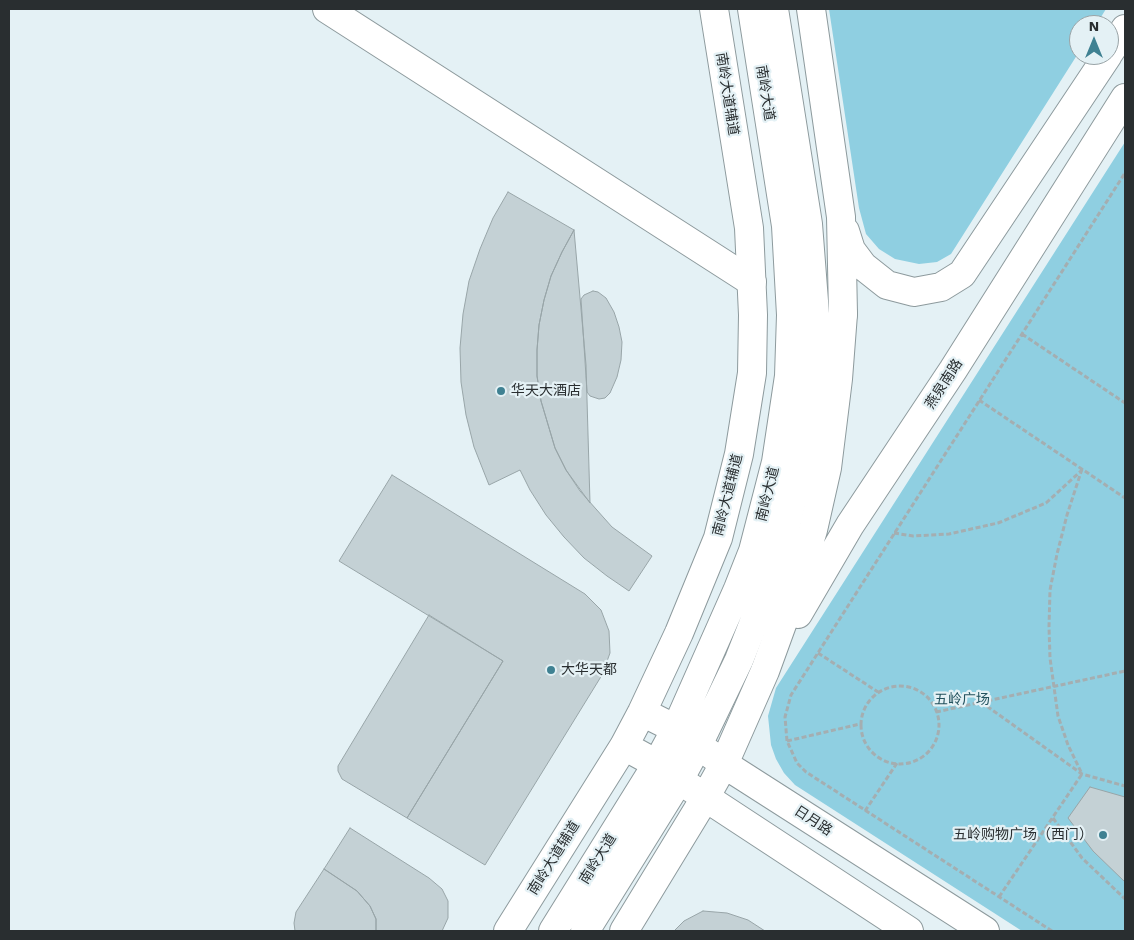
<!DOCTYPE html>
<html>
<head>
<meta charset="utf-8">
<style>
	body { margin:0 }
	#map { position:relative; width:1134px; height:940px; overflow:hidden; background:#e4f1f5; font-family:"Work Sans",sans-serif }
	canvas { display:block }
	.frame { position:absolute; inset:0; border:10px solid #292e30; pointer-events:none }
	.north { position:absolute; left:1069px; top:15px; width:50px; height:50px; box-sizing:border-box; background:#e4f1f5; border:1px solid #99a3a6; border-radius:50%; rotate:0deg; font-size:14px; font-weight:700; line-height:20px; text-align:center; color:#292e30 }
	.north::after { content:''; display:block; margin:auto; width:18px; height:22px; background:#3f8192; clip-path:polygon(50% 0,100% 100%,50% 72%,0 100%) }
</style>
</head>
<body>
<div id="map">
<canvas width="1134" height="940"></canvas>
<div class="frame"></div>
<div class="north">N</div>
</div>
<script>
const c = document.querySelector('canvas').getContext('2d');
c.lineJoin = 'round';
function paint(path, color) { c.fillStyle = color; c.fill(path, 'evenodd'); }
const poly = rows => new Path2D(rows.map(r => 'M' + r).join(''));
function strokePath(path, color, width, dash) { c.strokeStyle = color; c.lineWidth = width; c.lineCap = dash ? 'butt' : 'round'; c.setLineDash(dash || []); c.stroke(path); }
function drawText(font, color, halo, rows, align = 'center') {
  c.font = font + ' "Work Sans","Noto Sans SC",sans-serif'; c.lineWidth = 4.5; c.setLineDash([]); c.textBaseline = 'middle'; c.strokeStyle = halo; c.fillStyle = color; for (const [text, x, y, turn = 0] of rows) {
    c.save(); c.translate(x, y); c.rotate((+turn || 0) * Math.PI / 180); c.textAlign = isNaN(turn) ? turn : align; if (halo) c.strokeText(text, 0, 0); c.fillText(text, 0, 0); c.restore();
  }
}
paint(poly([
	[829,9,1106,9,1096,25,1079,25,1079,52,951,254,937,262,919,264,895,259,879,249,866,234,859,208],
	[1125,142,1125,931,1022,931,795,785,784,773,776,759,771,745,768,716,776,688]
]), '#8fcfe1');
const building = poly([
	[508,192,574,230,562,252,551,276,544,300,539,325,537,350,537,376,541,401,555,448,566,470,580,491,612,527,652,556,629,591,607,576,584,558,564,537,546,515,530,490,520,470,489,485,474,447,466,415,461,382,460,348,463,314,469,281,480,249,493,218,508,192],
	[574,230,586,365,590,503,566,470,555,448,541,401,537,376,537,350,539,325,544,300,551,276,562,252,574,230],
	[593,291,598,292,606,298,614,312,619,327,622,342,621,360,617,377,610,393,605,398,599,399,590,396,587,392,581,299,584,295,593,291],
	[392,475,585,594,601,610,609,631,610,653,602,675,485,865,407,818,503,661,339,561,392,475],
	[429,615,503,661,407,818,342,779,338,771,338,766,429,615],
	[1090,787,1125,797,1125,882,1093,851,1068,818,1090,787],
	[350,828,429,878,442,889,448,901,448,918,442,931,376,931,376,919,370,906,357,891,324,869,350,828],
	[324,869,357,891,370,906,376,919,376,931,295,931,294,923,296,912,324,869],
	[703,911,727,913,748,920,765,931,674,931,684,921,703,911]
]);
paint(building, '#c4d1d5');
strokePath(building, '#98a5a8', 1);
const minor = poly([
	[327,9,752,282]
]);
const major = poly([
	[1109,53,1125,29],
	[845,231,851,250,863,266,887,285,914,292,941,287,962,274,1108,55],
	[798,614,850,525,953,370,1125,98],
	[642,712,676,729,724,764,985,931],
	[624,746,657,764,679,780,909,931],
	[508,931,624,746,642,712,679,633,718,538,739,454,752,373,753,315,749,228,714,9],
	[624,931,705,798,724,764,765,671,789,605,803,562,813,530,827,468,838,379,843,314,841,217,811,9]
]);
const highway = poly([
	[823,396,843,314],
	[553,931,657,764,676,729,738,589,753,551,776,462,789,376,791,315,786,226,752,9],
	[585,931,679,780,698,745,739,660,764,597,779,554,801,464,809,415,815,314,808,224,774,9]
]);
strokePath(minor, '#8d9a9d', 30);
strokePath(major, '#8d9a9d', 30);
strokePath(highway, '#8d9a9d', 30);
strokePath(poly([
	[1022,334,1125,403],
	[979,400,1125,498],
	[1082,469,1067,515,1057,554,1050,590,1049,627,1050,658,1058,716,1068,745,1082,774],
	[894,533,913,536,949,534,998,523,1046,503,1082,470],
	[818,653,878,692],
	'861 725a39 39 0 1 1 78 0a39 39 0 1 1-78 0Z',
	[981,702,1082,774,1125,786],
	[936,712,1125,671],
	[787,741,860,724],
	[865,811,897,763],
	[1053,818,1082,858,1125,899],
	[999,897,1082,774],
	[1052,931,806,772,797,763,787,741,785,717,791,695,1125,173]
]), '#a4aeb1', 3, [5, 2.5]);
strokePath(minor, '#fff', 28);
strokePath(major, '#fff', 28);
strokePath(highway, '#fff', 28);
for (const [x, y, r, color] of [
	[501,391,5,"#3f8192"],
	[551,670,5,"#3f8192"],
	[1103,835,5,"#3f8192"]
]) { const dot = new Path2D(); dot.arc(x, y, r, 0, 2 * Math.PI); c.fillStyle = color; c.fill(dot); strokePath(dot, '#e4f1f5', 2); }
drawText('14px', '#292e30', '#e4f1f5', [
	["南岭大道",765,93,81],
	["南岭大道辅道",727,94,81],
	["燕泉南路",944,384,-57],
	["南岭大道",768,494,-76],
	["南岭大道辅道",728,495,-76],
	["日月路",813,821,33],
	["南岭大道辅道",554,858,-58],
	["南岭大道",598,859,-58]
]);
drawText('14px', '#292e30', '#e4f1f5', [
	["华天大酒店",511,391],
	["大华天都",561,670],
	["五岭购物广场（西门）",1093,835,"right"]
], 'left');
drawText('14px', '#23525e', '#e4f1f5', [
	["五岭广场",962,700]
]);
</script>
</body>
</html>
